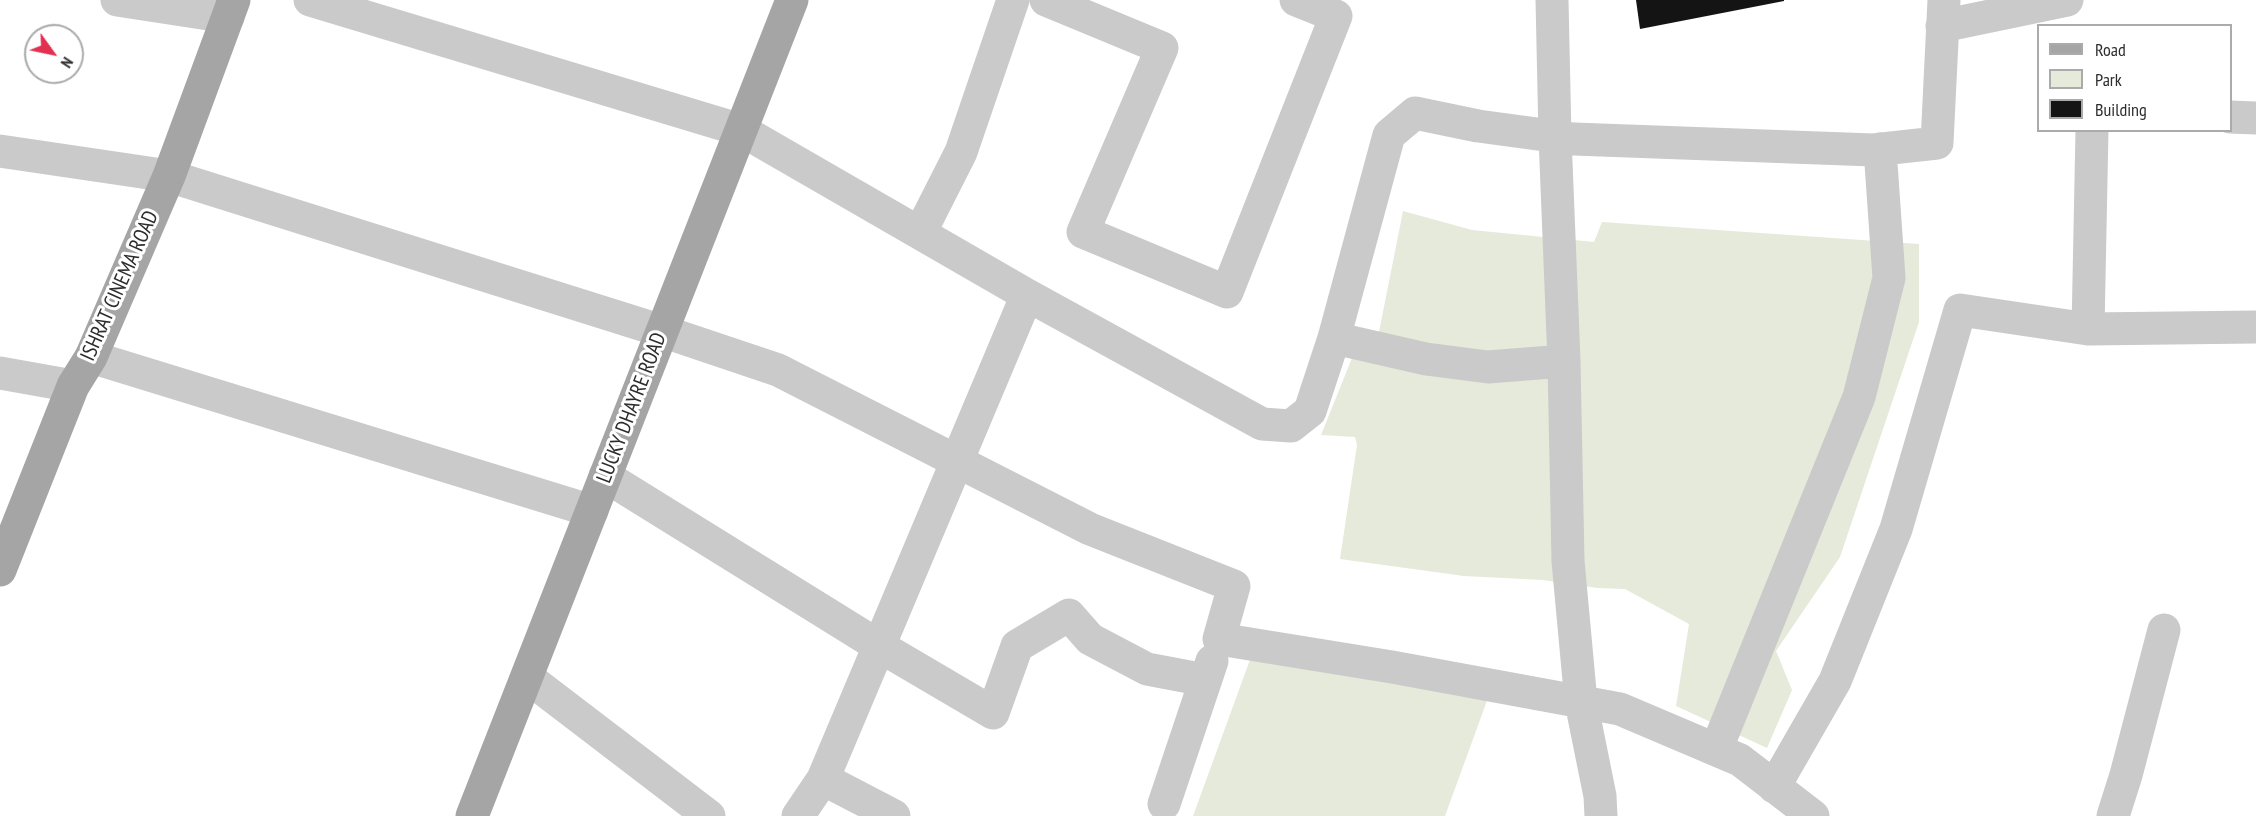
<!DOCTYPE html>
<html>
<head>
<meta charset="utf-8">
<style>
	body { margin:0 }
	#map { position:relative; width:2256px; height:816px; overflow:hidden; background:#fff; font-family:"PT Sans Narrow",sans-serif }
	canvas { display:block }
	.legend { position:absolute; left:2037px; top:24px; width:195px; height:108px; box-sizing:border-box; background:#fff; border:2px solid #ababab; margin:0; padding:8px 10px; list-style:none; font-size:18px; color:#2d2d2d }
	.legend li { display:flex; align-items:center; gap:12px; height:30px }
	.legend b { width:30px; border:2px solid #ababab }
	.north { position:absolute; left:24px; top:24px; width:60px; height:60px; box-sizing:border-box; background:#fff; border:2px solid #ababab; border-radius:50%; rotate:123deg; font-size:16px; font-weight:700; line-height:24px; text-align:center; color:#2d2d2d }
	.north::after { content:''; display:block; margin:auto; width:21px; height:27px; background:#e33051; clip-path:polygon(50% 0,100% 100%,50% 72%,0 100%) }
</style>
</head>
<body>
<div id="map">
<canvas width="2256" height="816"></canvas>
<ul class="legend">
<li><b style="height:8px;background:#a5a5a5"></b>Road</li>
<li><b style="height:16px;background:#e5eada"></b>Park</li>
<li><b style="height:16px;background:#141414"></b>Building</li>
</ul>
<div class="north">N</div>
</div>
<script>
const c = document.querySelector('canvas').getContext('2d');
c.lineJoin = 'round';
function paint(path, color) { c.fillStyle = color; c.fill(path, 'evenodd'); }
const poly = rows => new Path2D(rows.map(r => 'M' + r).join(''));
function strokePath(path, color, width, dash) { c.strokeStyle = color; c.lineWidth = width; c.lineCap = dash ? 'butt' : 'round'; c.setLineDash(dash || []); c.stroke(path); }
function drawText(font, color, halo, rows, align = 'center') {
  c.font = font + ' "PT Sans Narrow",sans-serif'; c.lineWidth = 6; c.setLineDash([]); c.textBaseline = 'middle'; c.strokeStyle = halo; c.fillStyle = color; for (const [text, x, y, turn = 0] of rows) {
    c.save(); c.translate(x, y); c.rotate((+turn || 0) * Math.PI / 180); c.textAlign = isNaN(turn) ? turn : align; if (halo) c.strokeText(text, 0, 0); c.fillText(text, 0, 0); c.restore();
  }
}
paint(poly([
	[1403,211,1472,230,1594,242,1602,222,1919,244,1919,322,1840,557,1776,651,1792,690,1767,748,1676,706,1689,624,1625,589,1597,588,1543,580,1464,576,1340,559,1357,445,1355,437,1321,435,1354,353,1379,332],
	[1251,657,1488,698,1445,816,1193,816]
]), '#e5eada');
paint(poly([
	[1636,0,1784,0,1784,1,1640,29]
]), '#141414');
strokePath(poly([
	[117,0,228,17],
	[310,0,741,130,1027,295,1262,424,1291,426,1310,411,1334,338,1389,135,1415,113,1478,126,1574,139,1873,150,1937,143,1944,0],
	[1046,0,1162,48,1083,232,1227,292,1336,16,1296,0],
	[1552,0,1555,137,1564,361],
	[1942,26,2067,0],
	[2230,117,2256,118],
	[0,151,169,176,662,331,778,370,1090,529,1234,586,1219,639,1392,667,1620,709,1740,760,1813,816],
	[920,233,961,152,1013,0],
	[2088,329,2092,130],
	[1334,338,1426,359,1488,367,1564,361,1568,561,1581,702,1600,796,1601,816],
	[91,357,592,511],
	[0,373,73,386],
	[605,476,879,646,993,713,1017,646,1069,615,1090,639,1147,669,1205,680],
	[527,677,709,816],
	[1716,750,1859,397,1889,278,1880,149],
	[823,779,894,816],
	[1774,787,1835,681,1896,529,1960,310,2088,329,2256,327],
	[1164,804,1212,661],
	[798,816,823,779,1027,295],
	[2113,816,2126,775,2164,630]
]), '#cacaca', 33);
strokePath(poly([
	[0,570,73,386,91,357,169,176,234,0],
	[472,816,792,0]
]), '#a5a5a5', 33);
drawText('21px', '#2d2d2d', '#fff', [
	["ISHRAT CINEMA ROAD",120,286,-66],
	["LUCKY DHAYRE ROAD",632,408,-69]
]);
</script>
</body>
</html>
